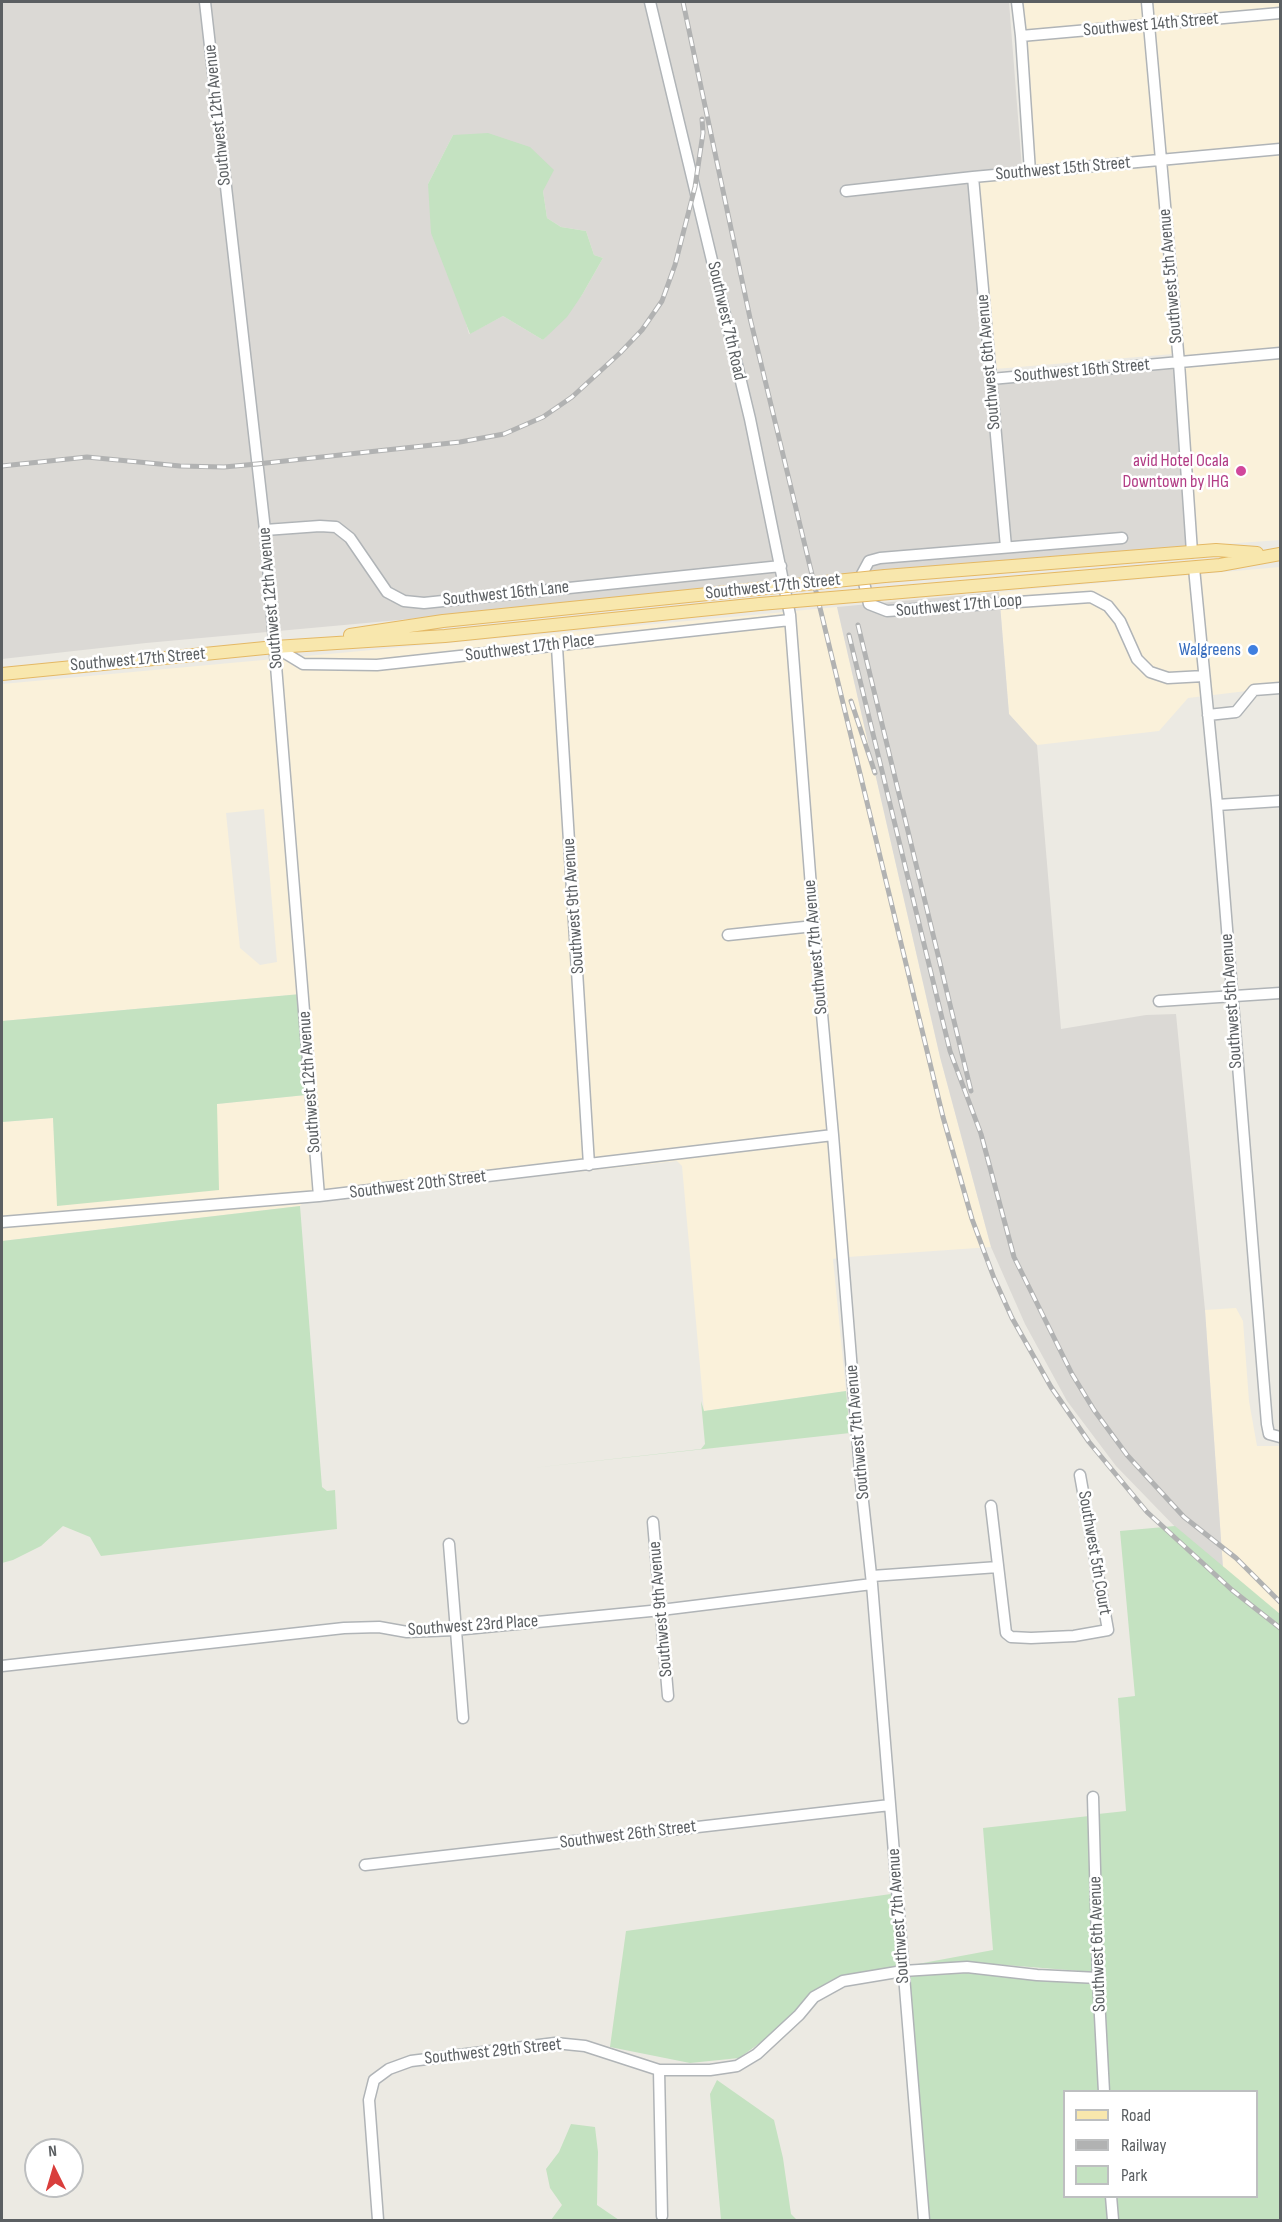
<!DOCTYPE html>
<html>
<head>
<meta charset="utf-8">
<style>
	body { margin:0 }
	#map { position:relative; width:1282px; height:2222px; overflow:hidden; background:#eceae3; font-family:"Sofia Sans Condensed",sans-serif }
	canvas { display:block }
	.frame { position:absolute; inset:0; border:3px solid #5b5f62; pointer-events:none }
	.legend { position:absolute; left:1063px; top:2090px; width:195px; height:108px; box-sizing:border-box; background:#fff; border:2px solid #bdbfc0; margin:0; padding:8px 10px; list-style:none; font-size:18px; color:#5b5f62 }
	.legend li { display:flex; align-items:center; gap:12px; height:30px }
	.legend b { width:30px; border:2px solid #bdbfc0 }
	.north { position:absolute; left:24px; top:2138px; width:60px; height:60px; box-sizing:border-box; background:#fff; border:2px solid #bdbfc0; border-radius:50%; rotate:355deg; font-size:16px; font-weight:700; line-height:24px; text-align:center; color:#5b5f62 }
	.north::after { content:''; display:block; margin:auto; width:21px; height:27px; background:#d93e3c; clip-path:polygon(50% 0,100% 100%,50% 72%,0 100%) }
</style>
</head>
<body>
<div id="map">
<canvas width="1282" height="2222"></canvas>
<div class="frame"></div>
<ul class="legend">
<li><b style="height:8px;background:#f8e7ad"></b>Road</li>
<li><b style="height:8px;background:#b1b2b2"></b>Railway</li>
<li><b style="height:16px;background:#c4e2c1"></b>Park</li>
</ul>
<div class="north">N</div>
</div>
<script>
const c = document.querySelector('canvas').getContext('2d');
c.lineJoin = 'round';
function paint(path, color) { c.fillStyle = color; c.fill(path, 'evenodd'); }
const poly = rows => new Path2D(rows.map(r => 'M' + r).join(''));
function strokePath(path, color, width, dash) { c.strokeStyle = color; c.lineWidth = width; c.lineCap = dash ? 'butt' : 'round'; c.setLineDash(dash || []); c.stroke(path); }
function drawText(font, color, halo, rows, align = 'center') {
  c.font = font + ' "Sofia Sans Condensed",sans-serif'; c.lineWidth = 5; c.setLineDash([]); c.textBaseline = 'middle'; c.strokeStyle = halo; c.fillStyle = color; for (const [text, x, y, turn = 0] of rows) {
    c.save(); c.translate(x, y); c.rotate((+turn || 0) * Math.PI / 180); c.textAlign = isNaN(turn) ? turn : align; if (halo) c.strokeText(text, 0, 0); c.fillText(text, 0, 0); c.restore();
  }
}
paint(poly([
	[1022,2,1142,2,1144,21,1025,31],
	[1152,2,1280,2,1280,8,1154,20],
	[1280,19,1280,144,1166,155,1155,31],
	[1145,31,1156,156,1034,167,1026,41],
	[1280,155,1280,348,1183,357,1166,166],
	[1157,167,1173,354,995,369,978,182],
	[1280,359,1280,540,1196,546,1184,368],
	[1280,567,1280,687,1188,698,1159,731,1037,745,1009,714,999,592],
	[837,607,940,1057,991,1247,848,1257,818,925,794,611],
	[785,612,838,1258,833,1259,846,1391,704,1411,682,1166,677,1161,303,1202,300,1206,2,1241,2,1122,53,1118,58,1206,217,1104,306,1095,301,994,2,1021,2,684],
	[264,809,277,962,260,965,240,948,226,813],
	[1236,1308,1243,1321,1249,1401,1257,1446,1280,1446,1280,1614,1223,1568,1205,1310]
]), '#faf1da');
paint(poly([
	[2,2,645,2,745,420,775,561,424,598,406,596,390,587,354,534,336,522,319,520,260,524,261,535,320,531,335,533,347,542,385,596,404,606,424,608,777,572,779,581,432,617,146,643,2,659],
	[453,135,543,191,547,218,561,227,586,231,594,255,603,258,582,295,543,340,503,316,469,334,428,184],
	[655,2,1009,2,1022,168,841,186,842,197,969,183,983,370,996,384,1175,368,1187,547,788,580,754,417],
	[999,592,1009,714,1037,745,1061,1029,1146,1015,1176,1014,1205,1310,1223,1568,1181,1533,1116,1466,1067,1401,1025,1324,991,1247,940,1057,837,607]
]), '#dbd9d5');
paint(poly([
	[488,133,530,147,554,170,543,191,547,218,561,227,586,231,594,255,603,258,582,295,567,317,543,340,503,316,470,334,431,233,428,184,453,135],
	[301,994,306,1095,217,1104,219,1190,57,1206,53,1118,2,1122,2,1021],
	[300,1206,322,1487,327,1491,335,1490,337,1529,101,1556,90,1537,63,1526,41,1546,13,1560,2,1563,2,1241],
	[846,1391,850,1433,532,1468,701,1449,705,1444,701,1401,704,1411],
	[1175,1526,1280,1614,1280,2220,1118,2220,1116,2197,1256,2196,1256,2092,1109,2091,1098,1814,1126,1811,1118,1698,1135,1696,1120,1531],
	[1089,1816,1093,1972,967,1962,907,1966,993,1950,983,1828],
	[891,1894,898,1966,830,1981,810,1994,778,2030,739,2058,690,2063,610,2047,626,1931],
	[967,1973,1094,1983,1100,2091,1064,2092,1064,2196,1106,2197,1109,2220,929,2220,908,1976],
	[717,2080,774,2120,783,2158,791,2214,797,2220,721,2220,710,2094],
	[571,2124,595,2127,598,2152,597,2205,619,2220,551,2220,562,2205,550,2188,546,2169,559,2152]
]), '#c4e2c1');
const minor = poly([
	[205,2,265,530,319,1196],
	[650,2,750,419,790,615,814,926,833,1135,861,1483,872,1584,924,2220],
	[1017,2,1021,36,1030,172],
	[1147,2,1179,363,1192,552],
	[1021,36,1280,13],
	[973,177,1006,547],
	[846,191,973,177,1280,149],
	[991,379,1280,353],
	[265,530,320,526,336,527,350,538,387,592,404,601,424,603,781,566],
	[1122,538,880,558,869,561,862,574,869,604,887,611,1091,597,1108,606,1120,621,1137,659,1150,672,1168,678,1204,676],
	[1194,568,1217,805,1267,1424,1269,1434,1280,1437],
	[275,647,303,664,377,665,790,620],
	[557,647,589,1165],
	[1208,715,1236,712,1254,690,1280,688],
	[1217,805,1280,801],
	[728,935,814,926],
	[1159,1001,1280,993],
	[2,1222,319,1196,833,1135],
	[991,1506,1006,1633,1011,1637,1031,1638,1074,1636,1108,1630,1080,1475],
	[653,1522,668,1696],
	[449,1544,463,1718],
	[872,1576,998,1567],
	[2,1666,344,1628,379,1627,407,1632,455,1630,661,1610,872,1584],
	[1093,1797,1098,1978,1104,2092],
	[365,1865,890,1805],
	[659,2070,662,2216],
	[1111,2196,1113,2220],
	[378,2220,369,2100,374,2080,389,2069,411,2061,555,2043,585,2046,659,2070,710,2070,737,2066,757,2054,799,2015,814,1997,843,1981,903,1971,967,1967,1037,1975,1098,1978]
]);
const major = poly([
	[885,576,1216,550,1257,553],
	[890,593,1220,565,1280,554],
	[350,635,443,621,757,589],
	[2,674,275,647,445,636,760,604]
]);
strokePath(minor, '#b0b4b7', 13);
strokePath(major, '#e4b864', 14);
strokePath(minor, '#fff', 10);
strokePath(major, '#f8e7ad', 12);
const rail = poly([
	[683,2,750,318,943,1117,972,1219,994,1278,1012,1318,1051,1387,1089,1442,1147,1512,1232,1590,1280,1628],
	[2,466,87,457,180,466,224,467,257,464,460,442,504,434,543,417,572,397,620,353,642,330,662,301,675,265,695,187,703,133,702,119],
	[858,625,971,1091],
	[849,635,950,1051,981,1134,1014,1257,1072,1374,1094,1410,1127,1455,1184,1517,1236,1558,1280,1602],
	[851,701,875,773]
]);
strokePath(rail, '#b1b2b2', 5);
strokePath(rail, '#fff', 3, [9]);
const majorBridge = poly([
	[757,589,885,576],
	[760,604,890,593]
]);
strokePath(majorBridge, '#e4b864', 14, []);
strokePath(majorBridge, '#f8e7ad', 12);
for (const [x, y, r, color] of [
	[1241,471,6,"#d1479c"],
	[1253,650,6,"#3f7fe0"]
]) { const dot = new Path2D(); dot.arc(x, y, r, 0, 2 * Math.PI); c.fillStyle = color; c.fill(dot); strokePath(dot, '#fff', 2); }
drawText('18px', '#5b5f62', '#fff', [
	["Southwest 14th Street",1151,25,-5],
	["Southwest 12th Avenue",218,115,-96],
	["Southwest 15th Street",1063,169,-5],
	["Southwest 5th Avenue",1171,276,-95],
	["Southwest 7th Road",726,321,77],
	["Southwest 6th Avenue",989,362,-95],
	["Southwest 16th Street",1082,371,-5],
	["Southwest 17th Street",773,587,-6],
	["Southwest 16th Lane",506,594,-6],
	["Southwest 12th Avenue",271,598,-95],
	["Southwest 17th Loop",959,606,-5],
	["Southwest 17th Place",530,648,-7],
	["Southwest 17th Street",138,660,-5],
	["Southwest 9th Avenue",574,906,-94],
	["Southwest 7th Avenue",816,947,-95],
	["Southwest 5th Avenue",1232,1001,-94],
	["Southwest 12th Avenue",310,1082,-94],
	["Southwest 20th Street",418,1185,-7],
	["Southwest 7th Avenue",858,1432,-95],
	["Southwest 5th Court",1094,1553,80],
	["Southwest 9th Avenue",661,1609,-95],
	["Southwest 23rd Place",473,1626,-4],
	["Southwest 26th Street",628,1835,-7],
	["Southwest 7th Avenue",899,1916,-94],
	["Southwest 6th Avenue",1098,1944,-92],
	["Southwest 29th Street",493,2052,-6]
]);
drawText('18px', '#b23c85', '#fff', [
	["avid Hotel Ocala",1229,461],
	["Downtown by IHG",1229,482]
], 'right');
drawText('18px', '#366cbe', '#fff', [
	["Walgreens",1241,650]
], 'right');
</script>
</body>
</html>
